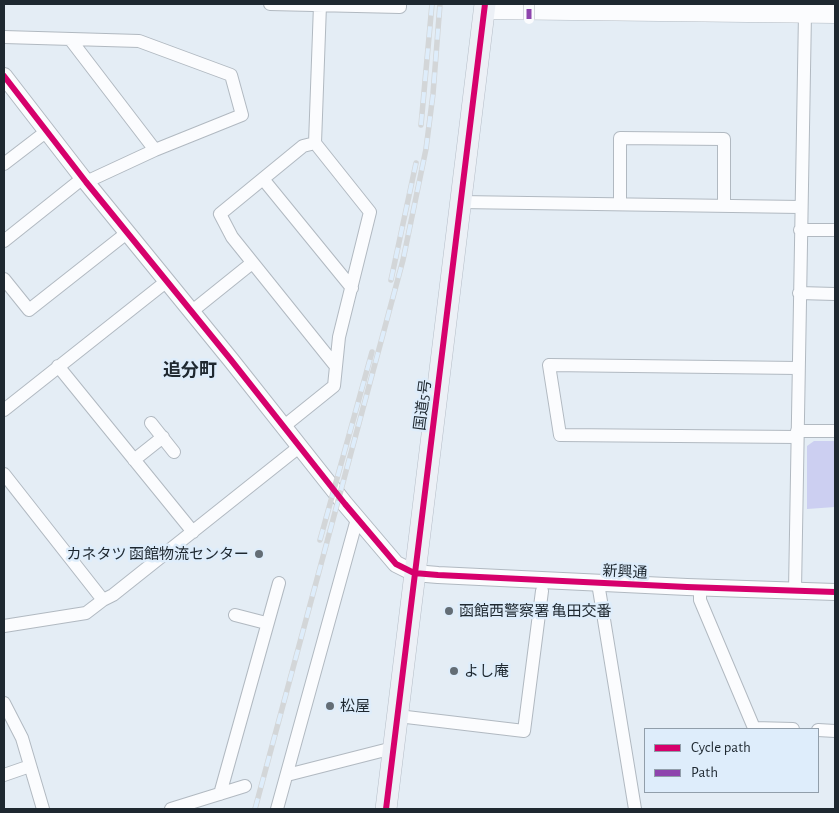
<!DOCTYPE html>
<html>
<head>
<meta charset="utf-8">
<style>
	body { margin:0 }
	#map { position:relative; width:839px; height:813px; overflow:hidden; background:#e4edf5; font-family:"Alegreya Sans",sans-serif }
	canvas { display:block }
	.frame { position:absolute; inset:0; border:5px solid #1e2830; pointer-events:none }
	.legend { position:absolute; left:644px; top:728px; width:175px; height:65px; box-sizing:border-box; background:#deedfb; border:1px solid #919eaa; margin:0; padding:6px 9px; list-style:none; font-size:15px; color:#1e2830 }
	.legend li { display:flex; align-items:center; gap:10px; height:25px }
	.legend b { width:25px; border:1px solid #919eaa }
</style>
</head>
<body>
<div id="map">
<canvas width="839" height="813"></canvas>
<div class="frame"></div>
<ul class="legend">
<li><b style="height:6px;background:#d6006c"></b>Cycle path</li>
<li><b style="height:6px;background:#8e44ad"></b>Path</li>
</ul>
</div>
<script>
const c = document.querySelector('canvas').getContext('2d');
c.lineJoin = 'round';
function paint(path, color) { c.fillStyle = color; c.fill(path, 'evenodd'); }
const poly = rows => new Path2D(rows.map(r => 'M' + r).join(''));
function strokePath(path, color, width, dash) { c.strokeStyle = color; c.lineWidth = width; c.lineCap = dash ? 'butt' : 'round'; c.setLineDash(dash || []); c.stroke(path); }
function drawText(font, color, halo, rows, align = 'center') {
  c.font = font + ' "Alegreya Sans","Noto Sans JP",sans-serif'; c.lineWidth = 5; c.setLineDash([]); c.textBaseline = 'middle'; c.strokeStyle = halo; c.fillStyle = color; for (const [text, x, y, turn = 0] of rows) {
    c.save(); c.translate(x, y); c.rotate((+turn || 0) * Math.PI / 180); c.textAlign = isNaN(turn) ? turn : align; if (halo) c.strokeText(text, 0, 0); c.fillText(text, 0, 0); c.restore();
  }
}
paint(poly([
	[814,441,835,441,835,507,807,509,807,446]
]), '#cccff1');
const minor = poly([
	[270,4,400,7,400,4],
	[4,37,139,41,231,75,242,115,155,150,86,182],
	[70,39,155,150],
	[315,143,303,146,220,214,232,237,334,364],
	[4,164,47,131],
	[263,179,352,288],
	[460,202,800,207],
	[620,204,620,138,724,139,724,206],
	[800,230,835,230],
	[4,241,83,178],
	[4,279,29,310,128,232],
	[799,293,835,294],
	[191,312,252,263],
	[58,366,193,532],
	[4,410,167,281],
	[151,423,174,452],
	[283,427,334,386,339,337,370,212,315,143,320,5],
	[797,431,835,431],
	[797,437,560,435,549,365,798,368],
	[134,460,163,437],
	[4,474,103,600],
	[598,583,635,809],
	[700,588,700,600,754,728,793,729],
	[795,590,805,13],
	[235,615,266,623],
	[4,626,86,613,103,600,113,595,299,447],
	[4,703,22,738,43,809],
	[398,716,524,731,542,591],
	[818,730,835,731],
	[4,775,30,766],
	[287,775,393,748],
	[220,794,279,583],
	[171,809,245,786],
	[277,809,357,519]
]);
const tertiary = poly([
	[4,76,86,182,231,360,345,504,396,564,414,573,438,575,687,587,835,592]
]);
const secondary = poly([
	[484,10,835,14]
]);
const trunk = poly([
	[386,809,485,4]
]);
strokePath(minor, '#b1b9c1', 14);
strokePath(tertiary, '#b1b9c1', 18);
strokePath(secondary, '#b1b9c1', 19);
strokePath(trunk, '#b5bdc7', 22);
strokePath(minor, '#fbfcfe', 12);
strokePath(tertiary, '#fbfcfe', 16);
strokePath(secondary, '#fbfcfe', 18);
strokePath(trunk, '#ecf0f6', 21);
const rail = poly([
	[421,125,432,4],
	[391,280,416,163],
	[320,540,372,352],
	[255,809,403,260,426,149,433,94,440,4]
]);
strokePath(rail, '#d3d6d8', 5.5);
strokePath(rail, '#deedfb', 4, [11]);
const pedestrianBridge = poly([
	[529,19,529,4]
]);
strokePath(pedestrianBridge, '#b1b9c1', 11, []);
strokePath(pedestrianBridge, '#fbfcfe', 10);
strokePath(poly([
	[529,19,529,4]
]), '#8e44ad', 5, [10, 5]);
strokePath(poly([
	[4,76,86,182,231,360,345,504,396,564,414,573,438,575,687,587,835,592],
	[386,809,485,4]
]), '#d6006c', 6);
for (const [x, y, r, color] of [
	[259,554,5,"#636d75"],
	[449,611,5,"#636d75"],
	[454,671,5,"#636d75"],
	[330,706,5,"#636d75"]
]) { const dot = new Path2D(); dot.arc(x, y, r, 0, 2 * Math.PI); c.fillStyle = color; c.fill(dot); strokePath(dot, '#deedfb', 2); }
drawText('15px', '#1e2830', '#deedfb', [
	["国道5号",423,405,-83],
	["新興通",625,572,3]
]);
drawText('15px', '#1e2830', '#deedfb', [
	["カネタツ 函館物流センター",249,554,"right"],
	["函館西警察署 亀田交番",459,611],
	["よし庵",464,671],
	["松屋",340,706]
], 'left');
drawText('bold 18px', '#1e2830', '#deedfb', [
	["追分町",190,371]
]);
</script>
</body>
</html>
